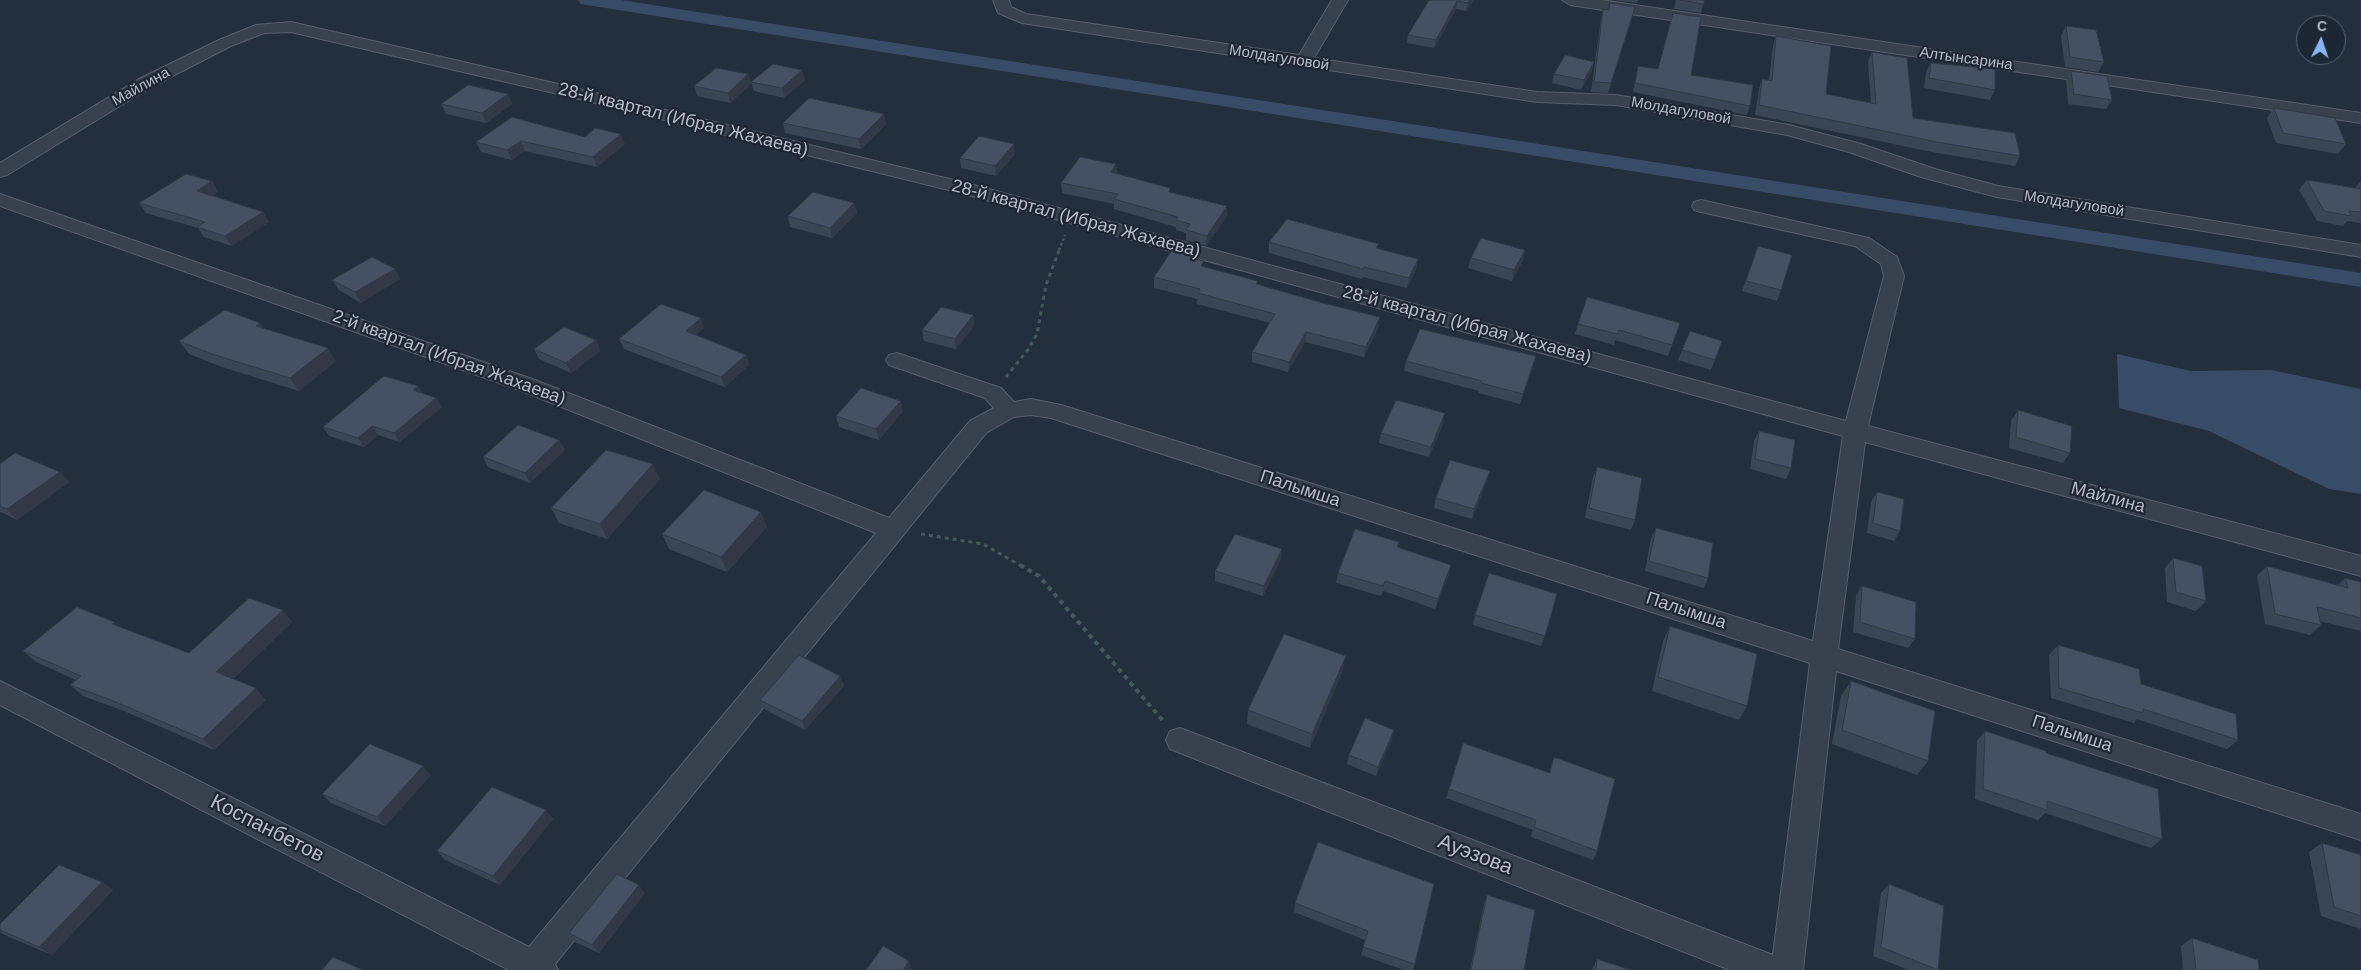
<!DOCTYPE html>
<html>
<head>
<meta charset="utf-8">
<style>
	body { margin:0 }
	#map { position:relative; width:2361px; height:970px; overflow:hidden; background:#242f3e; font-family:Arial,sans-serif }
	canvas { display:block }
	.north { position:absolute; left:2296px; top:15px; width:50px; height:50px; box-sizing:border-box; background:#1d2633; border:1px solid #59626f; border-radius:50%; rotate:4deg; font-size:14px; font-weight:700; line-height:20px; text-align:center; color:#b4bcc9 }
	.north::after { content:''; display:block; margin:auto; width:18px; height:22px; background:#8ab4f8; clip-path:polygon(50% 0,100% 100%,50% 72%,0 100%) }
</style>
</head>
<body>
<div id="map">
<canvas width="2361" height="970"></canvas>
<div class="north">С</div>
</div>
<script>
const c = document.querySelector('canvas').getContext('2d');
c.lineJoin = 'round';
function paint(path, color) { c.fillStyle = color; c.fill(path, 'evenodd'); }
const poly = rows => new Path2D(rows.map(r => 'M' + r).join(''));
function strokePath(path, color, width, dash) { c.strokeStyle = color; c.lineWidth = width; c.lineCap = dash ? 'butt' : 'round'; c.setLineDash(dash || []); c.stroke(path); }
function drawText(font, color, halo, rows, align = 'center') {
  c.font = font + ' Arial,sans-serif'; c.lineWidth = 4.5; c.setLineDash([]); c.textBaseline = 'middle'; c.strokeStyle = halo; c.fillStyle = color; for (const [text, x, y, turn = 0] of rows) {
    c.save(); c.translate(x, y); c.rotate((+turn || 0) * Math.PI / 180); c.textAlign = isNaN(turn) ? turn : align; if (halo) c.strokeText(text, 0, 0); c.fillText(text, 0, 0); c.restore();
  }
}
paint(poly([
	[2117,354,2191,371,2271,370,2361,389,2361,494,2329,489,2209,431,2119,408]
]), '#394c67');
paint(poly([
	[578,0,621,0,2361,273,2361,287,587,5,581,4,578,0]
]), '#394c67');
const minor = poly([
	[993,0,1009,0,1011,7,1026,14,1299,55,1332,0,1348,0,1314,58,1537,92,1616,95,1789,125,1861,144,1935,169,1998,186,2361,245,2361,257,1997,197,1921,177,1849,152,1787,135,1616,105,1537,102,1022,23,998,13,993,0],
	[1562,0,1601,0,2361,113,2361,123,1570,5,1562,0],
	[291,22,571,87,970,184,1846,421,1884,276,1881,264,1855,246,1701,212,1694,210,1692,206,1694,202,1701,200,1869,238,1897,257,1904,276,1868,426,2361,556,2361,576,1865,442,1838,649,2361,814,2361,840,1836,671,1803,970,1730,970,1170,749,1166,740,1170,731,1180,728,1773,955,1810,663,1051,418,1031,415,1014,417,986,433,555,964,558,970,509,970,0,705,0,681,529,947,876,533,519,390,0,206,0,194,535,380,889,518,970,421,994,408,985,398,889,365,886,360,889,355,897,353,1001,388,1014,402,1031,399,1061,405,1813,641,1843,436,957,192,571,97,291,32,264,33,231,46,151,87,7,175,0,177,0,163,139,79,219,40,256,25,291,22]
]);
strokePath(minor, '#565f6c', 2);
strokePath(poly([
	[1059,250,1065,235]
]), '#44595c', 2.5, [2.5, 2.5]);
strokePath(poly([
	[1006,377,1027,351,1037,334,1046,285,1060,248],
	[921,534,983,544,1023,567]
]), '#44595c', 3, [4, 4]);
strokePath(poly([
	[1020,565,1039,576,1164,722]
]), '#44595c', 4, [4.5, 4.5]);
paint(minor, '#38414e');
paint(poly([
	[1429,0,1474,0,1466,11,1456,9,1434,48,1407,43,1408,35],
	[1614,0,1638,0,1637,3],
	[1676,0,1704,0,1701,13,1674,9],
	[1610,3,1635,7,1608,93,1591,92,1601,18,1603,9,1608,10],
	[2066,26,2104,62,2098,72,2065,67,2061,36],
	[1776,36,1826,94,1871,103,1868,62,1872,52,1913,118,2020,156,2015,166,1932,152,1755,115,1759,89,1762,79,1769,80,1773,46],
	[1931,63,1995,90,1990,100,1924,88,1926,72],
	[1638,66,1691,75,1750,106,1747,115,1633,92],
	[802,70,805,80,784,98,754,91,751,82],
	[1592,71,1581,90,1552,83,1554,74],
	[2071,71,2112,100,2106,109,2068,104,2066,81],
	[748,74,751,84,730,103,697,96,694,86],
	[508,94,512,104,486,123,446,114,441,104],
	[2274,108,2346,144,2338,154,2276,143,2267,118],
	[783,123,886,124,861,149,785,133],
	[585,137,625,144,597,167,525,151,512,160,481,152,476,142],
	[1015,154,996,176,961,168,960,158],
	[1116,164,1117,174,1170,188,1170,192,1227,216,1206,246,1186,240,1186,233,1176,230,1176,227,1114,209,1114,204,1062,193,1061,183],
	[2307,180,2355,188,2360,182,2361,182,2361,223,2347,221,2343,226,2317,221,2299,190],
	[212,181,218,192,212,195,263,212,269,222,232,246,204,237,198,228,146,213,139,203],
	[854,203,857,213,832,238,790,227,788,216],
	[1269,242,1378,249,1418,259,1416,269,1407,288,1363,277,1362,279,1269,253],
	[1758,246,1781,290,1777,301,1742,291],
	[1525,250,1523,260,1512,281,1468,268,1471,258],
	[1197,260,1203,267,1258,284,1323,303,1380,317,1378,328,1364,357,1305,342,1288,372,1252,362,1252,352,1270,323,1197,304,1197,299,1154,288,1154,277],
	[395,269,400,279,361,303,339,290,332,280],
	[973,315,974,326,956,349,924,341,922,330],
	[260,323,263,328,336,361,299,391,222,367,189,354,179,341],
	[1680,323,1668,356,1615,340,1614,345,1575,334,1578,324],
	[704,328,696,335,746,355,749,365,725,387,624,349,619,339],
	[596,340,600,351,571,373,539,359,534,349],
	[1722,341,1711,370,1678,360,1682,350],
	[1406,361,1533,367,1520,404,1479,393,1479,391,1404,371],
	[418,386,422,393,436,398,442,407,400,442,378,435,364,447,329,436,323,427],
	[2018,410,2070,453,2063,463,2009,448,2011,421],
	[903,411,879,440,839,427,836,416],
	[1443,424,1429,457,1379,443,1381,433],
	[1759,431,1791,468,1786,479,1750,469,1754,441],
	[559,440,565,450,530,483,488,467,483,457],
	[0,464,60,472,69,482,17,520,1,512,0,513],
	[1597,467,1635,520,1631,530,1585,518,1593,477],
	[660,479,607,539,559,523,551,508],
	[1487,481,1472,519,1434,508,1436,498],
	[1877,492,1900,531,1894,541,1867,533,1871,502],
	[767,527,727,572,669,549,662,534],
	[1656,528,1708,578,1704,588,1645,571,1651,538],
	[1399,542,1398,547,1449,575,1435,609,1383,591,1381,596,1336,583,1338,573],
	[2173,558,2206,601,2196,611,2167,602,2165,568],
	[1281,559,1263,596,1215,581,1215,571],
	[2267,566,2338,585,2345,578,2361,582,2361,631,2319,621,2321,625,2310,635,2265,624,2257,576],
	[1862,586,1915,639,1908,648,1853,632,1856,596],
	[1475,615,1545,636,1541,646,1473,625],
	[292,622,233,679,266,700,214,750,124,711,83,696,70,685,76,680,36,662,23,651,119,627,189,653],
	[1670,626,1747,706,1739,720,1652,691,1663,641],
	[2058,645,2141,684,2238,740,2227,749,2137,719,2134,723,2051,698,2049,655],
	[1343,670,1310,748,1247,724,1248,710],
	[840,676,844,686,805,730,764,709,760,700],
	[1851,681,1928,761,1917,775,1832,744,1841,696],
	[1985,731,2046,753,2162,839,2151,848,2045,813,2038,820,1975,799,1977,741],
	[1392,739,1376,776,1347,764,1349,755],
	[1554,757,1597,851,1593,860,1531,837,1533,830,1446,798,1449,789,1549,773],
	[431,775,385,826,331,803,322,794],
	[546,810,553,819,500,885,445,860,437,851],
	[1318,842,1415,964,1413,970,1404,970,1361,955,1365,940,1294,912,1295,903],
	[2322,843,2361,855,2361,929,2321,916,2309,852],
	[102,882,113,890,52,955,9,937,0,932,0,924],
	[1889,884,1938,970,1909,970,1873,956,1881,893],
	[645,893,599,953,575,942,569,933],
	[1487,895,1524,970,1470,970,1484,904],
	[2192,938,2259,970,2183,970,2181,946],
	[1597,959,1631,970,1592,970,1593,968]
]), '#3b4654');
paint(poly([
	[1470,0,1474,0,1466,11,1468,3],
	[1457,1,1456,9,1434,48,1436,40],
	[1635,7,1633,16,1608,93,1611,83],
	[1594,62,1592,71,1581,90,1584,80],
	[802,70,805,80,784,98,782,88],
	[748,74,751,84,730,103,728,93],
	[508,94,512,104,486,123,482,113],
	[884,114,886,124,861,149,859,139],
	[621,134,625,144,597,167,593,157],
	[521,141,525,151,512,160,507,150],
	[1014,144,1015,154,996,176,995,166],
	[1116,164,1117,174,1111,172],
	[212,181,218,192,204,201,197,191],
	[854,203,857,213,832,238,830,228],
	[1227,206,1227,216,1206,246,1207,236],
	[263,212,269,222,232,246,225,236],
	[1197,250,1197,260,1191,258],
	[1525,250,1523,260,1512,281,1514,270],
	[1418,259,1416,269,1407,288,1409,278],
	[395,269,400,279,361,303,355,292],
	[973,315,974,326,956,349,955,339],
	[1380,317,1378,328,1364,357,1366,347],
	[701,318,704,328,689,341,686,331],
	[260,323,269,336,256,326],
	[1306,332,1305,342,1288,372,1289,362],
	[596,340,600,351,571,373,566,363],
	[328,348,336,361,299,391,290,378],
	[746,355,749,365,725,387,721,377],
	[1536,356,1533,367,1520,404,1523,394],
	[418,386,423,396,413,390],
	[436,398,442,407,400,442,394,433],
	[901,401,903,411,879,440,876,429],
	[1445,413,1443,424,1429,457,1431,447],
	[372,426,378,435,364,447,358,438],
	[559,440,565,450,530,483,525,473],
	[653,464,660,479,607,539,600,524],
	[1490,471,1487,481,1472,519,1474,509],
	[60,472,69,482,17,520,7,509],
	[761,512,767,527,727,572,721,557],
	[1282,549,1281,559,1263,596,1264,586],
	[1451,565,1449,575,1435,609,1438,599],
	[283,610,292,622,227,684,216,672],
	[114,622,126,634,112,624],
	[1346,656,1343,670,1310,748,1312,734],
	[840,676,844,686,805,730,802,721],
	[256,688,266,700,214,750,203,739],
	[1394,730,1392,739,1376,776,1378,767],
	[423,766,431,775,385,826,377,817],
	[546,810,553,819,500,885,493,876],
	[102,882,113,890,52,955,39,947],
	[639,885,645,893,599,953,592,945],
	[909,961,912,970,903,970]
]), '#303945');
const building = poly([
	[1429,0,1470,0,1468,3,1457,1,1436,40,1408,35,1429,0],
	[1680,0,1704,0,1704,4,1680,0],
	[1610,3,1635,7,1611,83,1594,82,1603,9,1609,10,1610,3],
	[1673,13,1701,17,1691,75,1753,85,1750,106,1635,83,1638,66,1658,69,1673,13],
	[2066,26,2096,30,2104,62,2070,57,2066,26],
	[1776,36,1831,46,1826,94,1876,104,1872,52,1907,58,1913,118,2015,133,2020,156,1937,142,1759,105,1762,79,1772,81,1776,36],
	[1565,55,1594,62,1584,80,1554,74,1565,55],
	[1931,63,1995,69,1995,90,1929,78,1931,63],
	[773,64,802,70,782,88,751,82,773,64],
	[716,68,748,74,728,93,694,86,716,68],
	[2071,71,2107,76,2112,100,2074,94,2071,71],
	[468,85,508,94,482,113,441,104,468,85],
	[809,98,884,114,859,139,783,123,809,98],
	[2274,108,2335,118,2346,144,2283,133,2274,108],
	[512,117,585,137,595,128,621,134,593,157,521,141,507,150,476,142,512,117],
	[979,136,1014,144,995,166,960,158,979,136],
	[1080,157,1116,164,1111,172,1170,188,1169,192,1227,206,1207,236,1186,230,1190,224,1176,220,1178,217,1114,199,1118,194,1061,183,1080,157],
	[186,174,212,181,197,191,263,212,225,236,197,227,205,222,139,203,186,174],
	[2307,180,2361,189,2361,212,2349,211,2351,216,2324,211,2307,180],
	[813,192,854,203,830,228,788,216,813,192],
	[1287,219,1379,244,1376,248,1418,259,1409,278,1364,267,1363,269,1269,242,1287,219],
	[1481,238,1525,250,1514,270,1471,258,1481,238],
	[1176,244,1197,250,1191,258,1204,261,1201,266,1258,281,1256,284,1323,303,1380,317,1366,347,1306,332,1289,362,1252,352,1275,314,1198,293,1200,289,1154,277,1176,244],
	[1758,246,1792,255,1781,290,1746,281,1758,246],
	[372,257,395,269,355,292,332,280,372,257],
	[1587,297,1680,323,1672,345,1619,330,1617,334,1578,324,1587,297],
	[661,304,701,318,686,331,746,355,721,377,619,339,661,304],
	[941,307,973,315,955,339,922,330,941,307],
	[225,310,260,323,256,326,328,348,290,378,212,354,179,341,225,310],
	[564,327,596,340,566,363,534,349,564,327],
	[1420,329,1536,356,1523,394,1481,383,1482,381,1406,361,1420,329],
	[1690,331,1722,341,1715,360,1682,350,1690,331],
	[384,376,418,386,413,390,436,398,394,433,372,426,358,438,323,427,384,376],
	[861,388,901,401,876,429,836,416,861,388],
	[1396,400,1445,413,1431,447,1381,433,1396,400],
	[2018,410,2072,426,2070,453,2016,437,2018,410],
	[518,425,559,440,525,473,483,457,518,425],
	[1759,431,1795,440,1791,468,1755,459,1759,431],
	[606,450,653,464,600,524,551,508,606,450],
	[15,453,60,472,7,509,0,506,0,464,15,453],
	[1450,460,1490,471,1474,509,1436,498,1450,460],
	[1597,467,1642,478,1635,520,1589,508,1597,467],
	[704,490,761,512,721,557,662,534,704,490],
	[1877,492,1904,499,1900,531,1873,523,1877,492],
	[1656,528,1713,543,1708,578,1649,561,1656,528],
	[1355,529,1399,542,1397,547,1451,565,1438,599,1385,581,1383,586,1338,573,1355,529],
	[1235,534,1282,549,1264,586,1215,571,1235,534],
	[2173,558,2202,566,2206,601,2176,592,2173,558],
	[2267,566,2348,588,2345,578,2361,582,2361,618,2317,607,2321,625,2275,614,2267,566],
	[1489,573,1557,594,1545,636,1475,615,1489,573],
	[1862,586,1916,602,1915,639,1860,622,1862,586],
	[249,598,283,610,216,672,256,688,203,739,111,700,70,685,81,676,23,651,77,607,114,622,112,624,189,653,249,598],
	[1670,626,1757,654,1747,706,1658,677,1670,626],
	[1284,634,1346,656,1312,734,1248,710,1284,634],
	[2058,645,2139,669,2141,684,2236,714,2238,740,2143,709,2143,713,2059,688,2058,645],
	[799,655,840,676,802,721,760,700,799,655],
	[1851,681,1935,711,1928,761,1842,730,1851,681],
	[1365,718,1394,730,1378,767,1349,755,1365,718],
	[1985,731,2046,751,2046,753,2158,789,2162,839,2047,801,2047,810,1983,789,1985,731],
	[1463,743,1550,773,1554,757,1615,779,1597,851,1534,827,1536,820,1449,789,1463,743],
	[370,744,423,766,377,817,322,794,370,744],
	[492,787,546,810,493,876,437,851,492,787],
	[1318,842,1434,884,1415,964,1363,947,1368,931,1295,903,1318,842],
	[2322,843,2361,855,2361,916,2334,907,2322,843],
	[59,865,102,882,39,947,0,930,0,924,59,865],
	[617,874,639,885,592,945,569,933,617,874],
	[1889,884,1944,906,1938,970,1881,947,1889,884],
	[1487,895,1535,910,1524,970,1471,970,1487,895],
	[2192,938,2258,960,2259,970,2196,970,2192,938],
	[883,946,909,961,903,970,866,970,883,946],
	[333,957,363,970,322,970,333,957],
	[1597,959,1631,970,1596,970,1597,959]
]);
paint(building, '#455162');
strokePath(building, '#303945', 1);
drawText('15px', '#b4bcc9', '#1d2633', [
	["Молдагуловой",1279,58,9],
	["Алтынсарина",1966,59,8],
	["Майлина",141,87,-29],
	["Молдагуловой",1681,111,10],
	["Молдагуловой",2074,204,9]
]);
drawText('18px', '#b4bcc9', '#1d2633', [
	["28-й квартал (Ибрая Жахаева)",683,120,14],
	["28-й квартал (Ибрая Жахаева)",1076,219,15],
	["28-й квартал (Ибрая Жахаева)",1467,325,15],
	["2-й квартал (Ибрая Жахаева)",449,358,20],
	["Палымша",1300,489,18],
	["Майлина",2108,498,15],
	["Палымша",1686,611,18],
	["Палымша",2072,734,18]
]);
drawText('21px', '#b4bcc9', '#1d2633', [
	["Коспанбетов",267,829,27],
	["Ауэзова",1475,855,21]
]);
</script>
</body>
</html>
